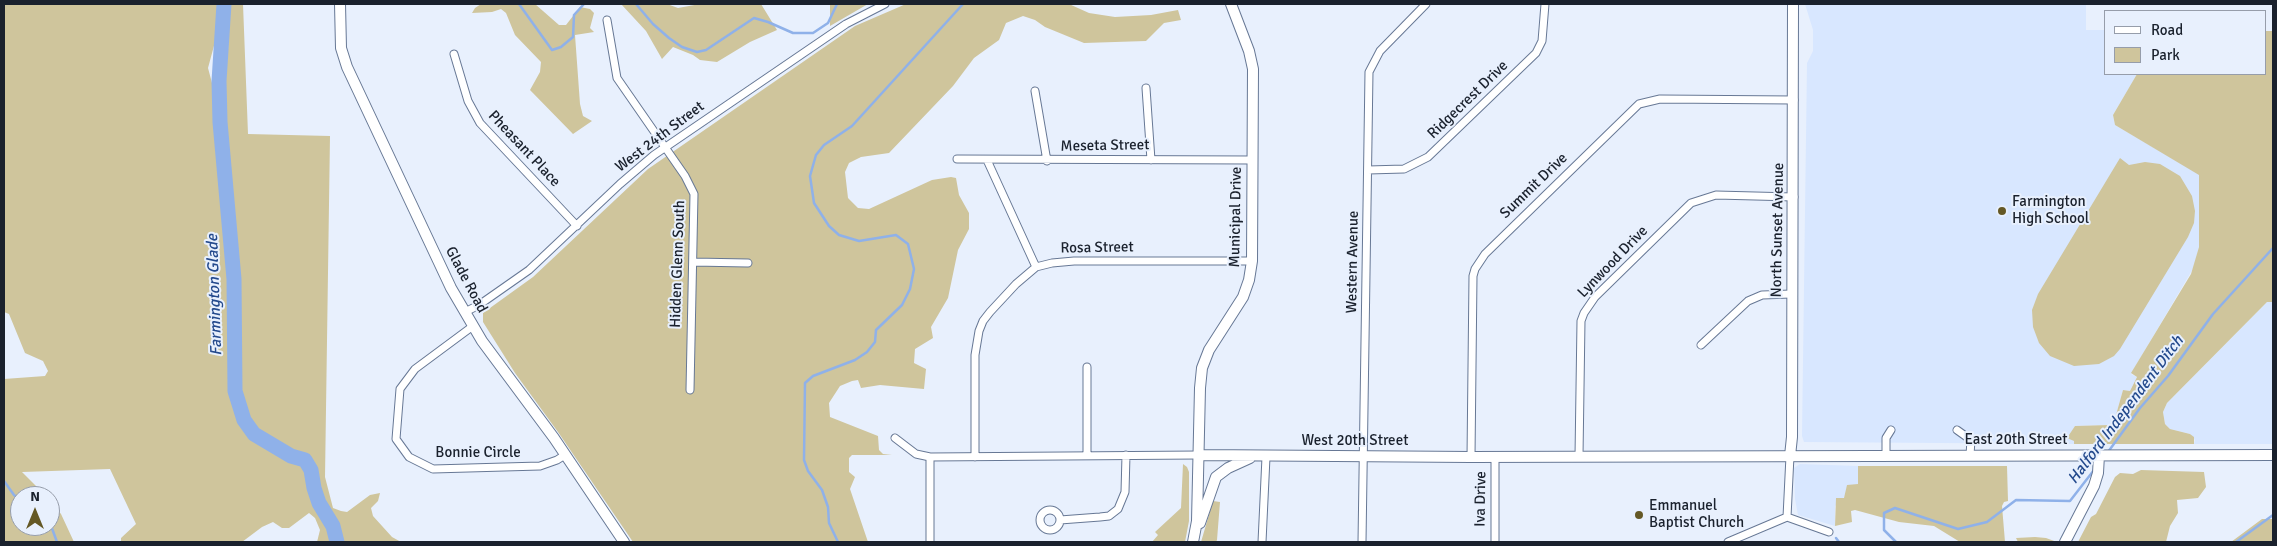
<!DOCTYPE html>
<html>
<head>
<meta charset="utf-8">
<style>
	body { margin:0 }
	#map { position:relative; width:2277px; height:546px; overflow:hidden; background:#e8f0fd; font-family:Signika,sans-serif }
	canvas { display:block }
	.frame { position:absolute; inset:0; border:5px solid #1a212d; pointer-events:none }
	.legend { position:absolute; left:2104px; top:10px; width:162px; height:65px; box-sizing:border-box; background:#e8f0fd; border:1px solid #969daa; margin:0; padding:6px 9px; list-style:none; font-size:15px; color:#1a212d }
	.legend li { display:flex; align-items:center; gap:10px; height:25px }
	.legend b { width:25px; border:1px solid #969daa }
	.north { position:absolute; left:10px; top:486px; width:50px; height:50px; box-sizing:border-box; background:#e8f0fd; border:1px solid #969daa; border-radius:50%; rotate:0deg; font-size:14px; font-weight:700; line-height:20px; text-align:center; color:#1a212d }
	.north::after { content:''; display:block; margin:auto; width:18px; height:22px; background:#645825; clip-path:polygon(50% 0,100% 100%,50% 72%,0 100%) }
</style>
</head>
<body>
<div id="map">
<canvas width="2277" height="546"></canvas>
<div class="frame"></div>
<ul class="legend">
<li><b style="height:6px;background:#fff"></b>Road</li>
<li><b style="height:14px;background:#cfc59c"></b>Park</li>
</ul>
<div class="north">N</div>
</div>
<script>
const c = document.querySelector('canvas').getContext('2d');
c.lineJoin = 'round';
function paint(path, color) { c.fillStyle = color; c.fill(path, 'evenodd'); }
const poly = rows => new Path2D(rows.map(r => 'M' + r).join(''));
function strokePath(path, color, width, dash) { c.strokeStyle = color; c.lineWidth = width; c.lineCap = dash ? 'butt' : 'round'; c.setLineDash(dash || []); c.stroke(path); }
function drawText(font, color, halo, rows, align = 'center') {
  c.font = font + ' Signika,sans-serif'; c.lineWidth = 4; c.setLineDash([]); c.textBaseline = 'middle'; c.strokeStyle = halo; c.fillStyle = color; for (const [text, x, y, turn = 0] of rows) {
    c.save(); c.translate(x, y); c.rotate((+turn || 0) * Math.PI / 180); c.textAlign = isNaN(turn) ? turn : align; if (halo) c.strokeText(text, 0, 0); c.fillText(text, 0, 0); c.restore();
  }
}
paint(poly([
	[1805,4,2086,4,2086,30,2106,30,2106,74,2137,74,2113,115,2115,125,2199,174,2199,247,2194,267,2131,374,2137,377,2130,391,2123,390,2114,422,2109,425,2075,426,2074,444,1804,442,1802,436,1807,63,1813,51,1813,30],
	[2267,302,2273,302,2273,444,2194,444,2195,440,2190,434,2170,429,2165,424,2163,412,2167,403],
	[1800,464,1858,466,1858,484,1835,506,1835,526,1798,515,1795,499,1794,468]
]), '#d8e7ff');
paint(poly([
	[4,4,221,4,215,42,208,68,216,98,227,207,232,279,229,326,233,394,241,420,252,435,307,467,310,473,313,491,319,507,331,526,334,542,317,542,320,530,315,518,309,513,289,528,282,528,273,522,262,527,242,542,121,542,121,538,136,524,110,469,22,472,46,496,20,496,20,526,50,526,50,500,61,514,74,542,4,542,4,379,45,376,48,371,43,361,25,353,9,314,4,312],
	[229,4,243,4,248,134,330,136,325,477,333,508,341,511,347,512,370,495,380,493,378,501,371,508,373,516,392,537,401,542,338,542,334,521,317,491,315,469,311,461,260,435,245,416,239,392,236,328,237,284,229,173,223,127,224,79,228,51],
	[481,4,535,4,559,25,566,25,580,7,590,9,594,13,590,28,594,32,575,35,580,104,583,116,592,121,573,134,530,90,540,72,541,62,515,35,506,13,501,9,492,12,472,13,475,8],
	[621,4,667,4,678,8,700,4,761,4,777,30,750,42,717,62,700,60,693,55,673,47,662,59,646,31],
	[830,4,868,4,830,26],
	[906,4,1069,4,1089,13,1115,17,1151,15,1178,10,1181,20,1164,23,1146,41,1084,43,1045,27,1035,20,1023,16,1006,23,999,40,974,58,953,86,889,153,861,157,849,163,845,172,848,198,858,208,869,209,932,180,951,177,956,178,959,195,969,213,969,229,958,250,948,298,931,327,933,338,915,349,914,363,926,369,924,389,880,385,861,388,858,380,852,381,840,386,829,403,830,417,878,436,879,450,883,454,892,455,852,455,849,458,849,472,855,477,850,489,868,542,633,542,558,432,515,373,483,322,483,313,533,277,648,169,855,26],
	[2266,31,2273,31,2273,302,2267,302,2167,403,2163,412,2165,424,2170,429,2190,434,2194,437,2194,444,2074,444,2074,441,2067,438,2075,426,2109,425,2114,422,2123,390,2130,391,2137,377,2131,373,2191,274,2199,247,2199,175,2115,125,2113,115,2137,74,2266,74],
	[2120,158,2129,165,2145,162,2160,164,2180,176,2192,196,2195,211,2194,223,2188,237,2120,349,2114,356,2099,364,2074,366,2050,356,2039,343,2033,327,2032,310,2038,294],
	[1183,464,1187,467,1189,472,1189,521,1185,542,1152,542,1158,535,1155,532,1181,508],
	[1858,466,2007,466,2008,501,2004,502,2002,506,2005,542,1960,542,1934,526,1899,522,1855,510,1851,511,1852,522,1835,526,1836,498,1844,498,1847,485,1858,484],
	[2141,470,2204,472,2206,487,2198,498,2177,500,2178,513,2170,526,2166,542,2078,542,2091,517,2096,514,2115,477,2120,473,2133,474],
	[1213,501,1220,502,1217,540,1216,542,1201,542],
	[2262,519,2273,519,2273,542,2231,542],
	[2035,537,2046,538,2057,542,2018,542,2016,538]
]), '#cfc59c');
strokePath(poly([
	[519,4,552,50,561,47,573,37,574,15,584,4],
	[636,4,653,24,669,38,682,47,697,52,706,50,754,18,768,22,793,33,813,33,828,23,837,4],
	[2108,452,2140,408,2168,376,2213,314,2273,248],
	[4,481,14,495,20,500],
	[50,523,57,542],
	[1836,538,1839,542],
	[838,542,829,523,828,507,822,490,808,471,804,460,805,383,813,376,855,360,867,352,875,342,876,330,902,305,910,289,914,269,908,244,896,235,859,241,839,235,829,226,814,203,810,176,816,155,824,145,852,126,963,4],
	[1896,542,1884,530,1884,513,1895,508,1958,529,1987,522,2016,500,2070,501,2094,470],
	[2236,542,2273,515]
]), '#8fb1e9', 2.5);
strokePath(poly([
	[224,4,219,81,220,122,234,279,235,391,244,420,254,434,291,456,305,460,311,470,314,488,319,503,333,526,337,542]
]), '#8fb1e9', 15);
const street = poly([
	[607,20,617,78,685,176,694,194,690,390],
	[454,54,468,101,480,123,577,226],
	[1146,88,1151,160],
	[1035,91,1047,161],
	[957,159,1253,160],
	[987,160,1036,267],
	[1368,170,1404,169,1428,157,1536,53,1542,41,1545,4],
	[693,262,748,263],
	[465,312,479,305,529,270,620,184,654,155,846,24,885,4],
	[473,326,415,369,400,389,396,439,409,457,433,469,540,466,557,460,565,455],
	[1701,345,1748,301,1762,295,1791,294],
	[1957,430,1971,440,1970,455],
	[895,438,916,454,930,457,1199,455],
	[1087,455,1087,367],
	[1886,455,1886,438,1891,430],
	[1579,456,1581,321,1584,313,1595,297,1691,203,1716,195,1794,197],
	[975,457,975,355,979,331,983,321,990,312,1016,284,1036,267,1052,263,1074,261,1252,261],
	[1471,457,1473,276,1475,269,1485,254,1639,104,1660,99,1794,100],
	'1040 520a10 10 0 1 1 20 0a10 10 0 1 1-20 0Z',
	[1787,517,1790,456],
	[1060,520,1100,517,1109,516,1118,509,1125,492,1126,455],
	[930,542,930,457],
	[1262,542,1266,457],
	[1362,542,1369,72,1380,51,1426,4],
	[1495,542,1495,457],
	[1728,542,1787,517,1829,532]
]);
const secondary = poly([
	[340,4,341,48,347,67,451,288,482,341,554,438,624,542],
	[1199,455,1471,457,2273,455],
	[1790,456,1792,437,1793,4],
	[1200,523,1216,477,1228,468,1250,458],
	[1193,542,1197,521,1200,388,1202,368,1209,350,1243,297,1249,280,1252,261,1253,69,1249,51,1231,4],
	[2065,542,2094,486,2098,473,2099,455]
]);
strokePath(street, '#677895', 9);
strokePath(secondary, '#677895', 12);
strokePath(street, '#fff', 7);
strokePath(secondary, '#fff', 10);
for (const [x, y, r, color] of [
	[2002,211,5,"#645825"],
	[1639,515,5,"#645825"]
]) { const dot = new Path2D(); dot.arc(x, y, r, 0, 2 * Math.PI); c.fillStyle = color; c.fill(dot); strokePath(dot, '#e8f0fd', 2); }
drawText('15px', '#1a212d', '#e8f0fd', [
	["Ridgecrest Drive",1468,100,-44],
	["West 24th Street",660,137,-37],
	["Meseta Street",1105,146,-1],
	["Pheasant Place",524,149,47],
	["Summit Drive",1534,186,-44],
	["Municipal Drive",1236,217,-89],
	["North Sunset Avenue",1778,230,-89],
	["Rosa Street",1097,248,-1],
	["Western Avenue",1353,262,-89],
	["Lynwood Drive",1613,262,-46],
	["Hidden Glenn South",678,264,-88],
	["Glade Road",466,280,62],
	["East 20th Street",2016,440],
	["West 20th Street",1355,441],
	["Bonnie Circle",478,453],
	["Iva Drive",1481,499,-89]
]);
drawText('15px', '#1a212d', '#e8f0fd', [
	["Farmington",2012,202],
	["High School",2012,219],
	["Emmanuel",1649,506],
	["Baptist Church",1649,523]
], 'left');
drawText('italic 16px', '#244a8d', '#e8f0fd', [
	["Farmington Glade",215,295,-92],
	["Halford Independent Ditch",2126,410,-53]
]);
</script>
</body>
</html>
